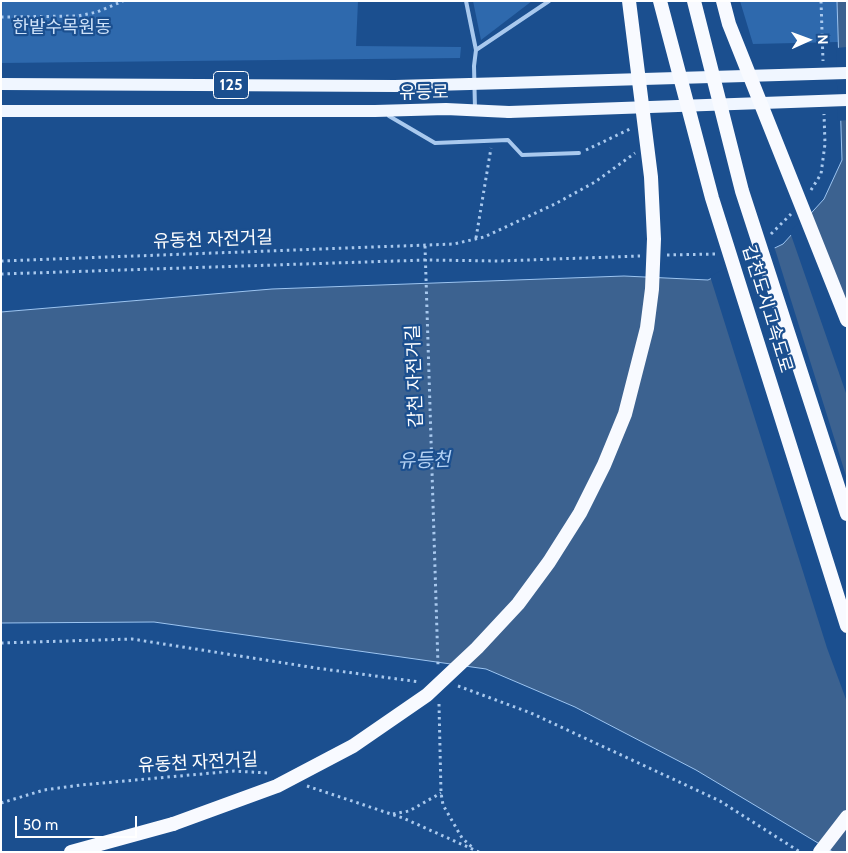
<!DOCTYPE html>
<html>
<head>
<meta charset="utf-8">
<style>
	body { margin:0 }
	#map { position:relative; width:848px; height:853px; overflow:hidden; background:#1b4f8f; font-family:Cabin,sans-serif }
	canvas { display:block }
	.frame { position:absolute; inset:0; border:2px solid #fff; pointer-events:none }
	.north { position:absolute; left:783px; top:15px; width:50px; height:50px; -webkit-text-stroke:4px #1b4f8f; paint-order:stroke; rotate:88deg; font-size:14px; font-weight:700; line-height:20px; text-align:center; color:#fff }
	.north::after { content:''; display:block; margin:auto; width:18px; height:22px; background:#fff; clip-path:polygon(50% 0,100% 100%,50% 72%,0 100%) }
	.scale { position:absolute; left:15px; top:816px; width:122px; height:22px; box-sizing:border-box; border:2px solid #fff; border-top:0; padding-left:6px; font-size:15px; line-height:18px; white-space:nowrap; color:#fff; -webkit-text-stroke:4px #1b4f8f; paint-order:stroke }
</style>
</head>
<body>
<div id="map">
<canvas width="848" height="853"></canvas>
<div class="frame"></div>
<div class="north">N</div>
<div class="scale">50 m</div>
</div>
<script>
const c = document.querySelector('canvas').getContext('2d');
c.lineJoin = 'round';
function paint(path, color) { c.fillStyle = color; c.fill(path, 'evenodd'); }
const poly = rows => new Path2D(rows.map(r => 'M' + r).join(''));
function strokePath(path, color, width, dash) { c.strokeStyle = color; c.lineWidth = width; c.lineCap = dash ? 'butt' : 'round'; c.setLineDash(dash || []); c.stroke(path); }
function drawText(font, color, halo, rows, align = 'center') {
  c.font = font + ' Cabin,"Noto Sans KR",sans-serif'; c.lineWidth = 4.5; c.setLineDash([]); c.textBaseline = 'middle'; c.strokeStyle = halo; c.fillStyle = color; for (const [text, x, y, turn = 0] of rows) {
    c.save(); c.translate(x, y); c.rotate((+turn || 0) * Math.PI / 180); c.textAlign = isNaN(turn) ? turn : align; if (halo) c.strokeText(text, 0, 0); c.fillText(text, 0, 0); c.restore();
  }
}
paint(poly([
	[1,1,358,1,356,46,461,47,460,58,1,63],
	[473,1,532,1,481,40],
	[740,1,837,1,838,42,753,44]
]), '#2e69ad');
const water = poly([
	[837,1,847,1,847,852,833,852,696,770,575,707,486,669,154,622,1,623,1,312,272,289,624,276,708,280,783,244,824,199,842,160,837,1]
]);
paint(water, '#3c6290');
strokePath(water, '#9cc4f0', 1);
paint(poly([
	[847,47,847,120,838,121,836,48],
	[809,212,847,313,847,396,790,232],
	[774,246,847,479,847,702,827,648,710,276]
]), '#1b4f8f');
strokePath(poly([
	[821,1,823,61],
	[1,17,78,16,97,12,123,1],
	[586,150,630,129],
	[811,190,821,174,825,144,824,114],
	[771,234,791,214],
	[476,238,491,148],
	[425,246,438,665],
	[667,255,715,254],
	[1,261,454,244,484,237,555,204,595,182,635,153],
	[1,274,426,260,499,261,640,256],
	[1,643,132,639,316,668,420,682],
	[458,686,531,713,720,801,800,852],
	[439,704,441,793,443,805,462,838,474,849],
	[307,786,403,818,479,852],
	[1,803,44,790,81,785,234,771,268,773],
	[393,814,409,811,441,793]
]), '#a9c9ee', 3, [2.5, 4]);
strokePath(poly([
	[466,1,476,50,474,66,475,109],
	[476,50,549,1],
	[389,116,435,143,508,140,522,155,579,153]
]), '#a9c9ee', 4);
strokePath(poly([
	[1,84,395,86,507,83],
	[1,111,375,111,446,109,509,112]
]), '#f0f6ff', 12);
strokePath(poly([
	[71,852,173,824],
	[820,852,847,817]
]), '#f8faff', 14);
strokePath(poly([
	[507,83,847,73],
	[509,112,847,100]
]), '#f0f6ff', 12);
strokePath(poly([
	[660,1,712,198,847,626],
	[694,1,742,191,847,514],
	[723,1,729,24,847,320],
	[173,824,277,786,353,746,427,695,477,648,518,604,549,562,580,513,604,465,625,414,647,328,652,289,654,239,651,177,629,1]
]), '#f8faff', 14);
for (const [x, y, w] of [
	[231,85,35]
]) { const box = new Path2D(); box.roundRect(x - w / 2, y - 13.5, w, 27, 4); c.fillStyle = '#1b4f8f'; c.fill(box); strokePath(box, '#fff', 1); }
drawText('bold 16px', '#fff', null, [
	["125",231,85]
]);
drawText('18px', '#cfe3fa', '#1b4f8f', [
	["한밭수목원동",62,28]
]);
drawText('18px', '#fff', '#1b4f8f', [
	["유등로",424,93,-1],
	["유동천 자전거길",213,240,-2],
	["갑천도시고속도로",767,309,73],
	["갑천 자전거길",415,376,-92],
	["유동천 자전거길",198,763,-3]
]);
drawText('italic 19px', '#b5d3f5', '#1b4f8f', [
	["유등천",424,461,-2]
]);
</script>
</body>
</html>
